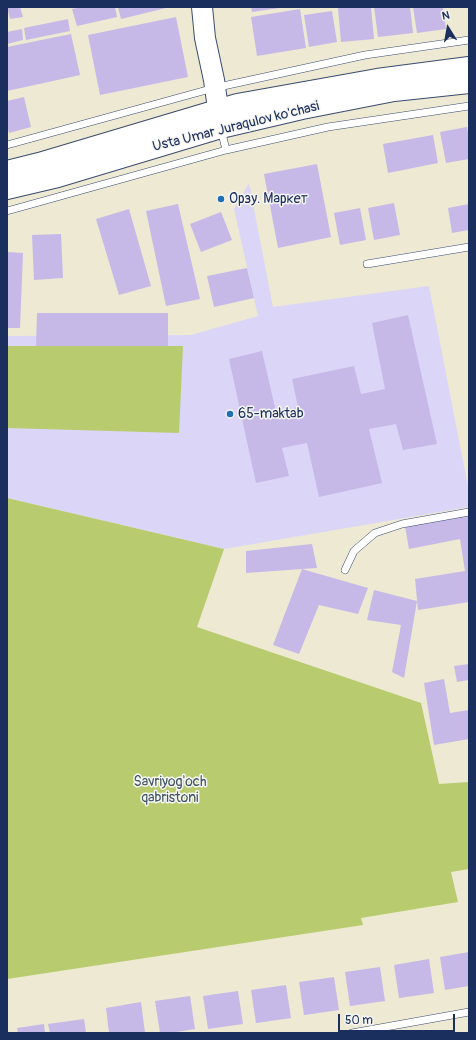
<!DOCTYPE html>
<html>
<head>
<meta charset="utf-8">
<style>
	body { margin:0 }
	#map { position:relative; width:476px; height:1040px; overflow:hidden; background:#ede9d2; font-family:Pangolin,sans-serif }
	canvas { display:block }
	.frame { position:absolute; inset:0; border:8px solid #1b2f5e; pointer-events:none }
	.north { position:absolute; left:428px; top:8px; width:40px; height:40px; -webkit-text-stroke:3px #f6f6f2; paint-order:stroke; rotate:349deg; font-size:11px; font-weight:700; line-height:16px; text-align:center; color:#1b2f5e }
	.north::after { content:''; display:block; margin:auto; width:14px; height:18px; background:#1b2f5e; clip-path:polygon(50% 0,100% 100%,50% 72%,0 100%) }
	.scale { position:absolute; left:338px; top:1014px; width:117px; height:18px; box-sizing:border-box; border:2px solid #1b2f5e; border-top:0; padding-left:5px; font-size:12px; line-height:14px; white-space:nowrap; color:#1b2f5e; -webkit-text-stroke:3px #f6f6f2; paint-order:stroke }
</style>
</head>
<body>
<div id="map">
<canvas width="476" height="1040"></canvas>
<div class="frame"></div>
<div class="north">N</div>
<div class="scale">50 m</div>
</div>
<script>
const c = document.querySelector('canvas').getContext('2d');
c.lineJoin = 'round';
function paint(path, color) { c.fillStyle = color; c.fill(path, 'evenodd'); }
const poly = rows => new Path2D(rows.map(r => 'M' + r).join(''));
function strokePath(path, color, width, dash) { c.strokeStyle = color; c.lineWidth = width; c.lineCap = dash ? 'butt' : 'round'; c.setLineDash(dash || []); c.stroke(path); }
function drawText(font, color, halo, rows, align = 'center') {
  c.font = font + ' Pangolin,sans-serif'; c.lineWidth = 3; c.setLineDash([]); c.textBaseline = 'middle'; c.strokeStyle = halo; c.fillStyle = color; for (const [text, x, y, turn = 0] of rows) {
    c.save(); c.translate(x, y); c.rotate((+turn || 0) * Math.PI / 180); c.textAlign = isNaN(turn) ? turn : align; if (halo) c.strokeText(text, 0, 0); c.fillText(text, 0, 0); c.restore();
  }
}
paint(poly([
	[249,183,273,307,429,286,469,492,469,507,224,549,7,498,7,336,191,335,258,316,234,209]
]), '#dbd6f7');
paint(poly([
	[7,346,183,346,179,433,7,428],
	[7,498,224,549,197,627,421,703,439,784,469,782,469,869,451,872,458,902,361,918,363,925,7,979]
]), '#b8cb6e');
paint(poly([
	[7,7,20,7,23,17,10,19],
	[82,7,115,7,117,17,77,26,72,9],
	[118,7,166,7,166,8,121,19],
	[251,7,279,7,279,8,252,12],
	[349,7,371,7,374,39,341,42,338,8],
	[374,7,410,7,413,33,378,37],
	[413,7,443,7,446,29,417,33],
	[300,9,306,48,257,56,251,17],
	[332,11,337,42,309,47,304,15],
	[176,17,188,77,100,95,88,35],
	[68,19,70,31,26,40,24,28],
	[22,29,23,40,7,44,7,32],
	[71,34,80,75,7,91,7,47],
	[24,97,31,127,9,133,7,125,7,101],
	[467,127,469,138,469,159,446,163,440,132],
	[433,135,438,163,388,173,383,144],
	[317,164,331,237,278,248,264,174],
	[394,203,400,235,374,240,368,208],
	[178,204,200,299,166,306,146,211],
	[469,204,469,230,452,233,448,208],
	[360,208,366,240,340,245,334,213],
	[129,209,151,286,119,295,96,219],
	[221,212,232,240,201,252,190,224],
	[61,234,63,278,34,280,32,235],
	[7,252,23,253,20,328,7,328],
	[247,268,254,298,214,307,207,276],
	[37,313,168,313,168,346,36,346],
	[408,315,437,444,403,450,396,424,369,429,382,483,319,497,307,443,282,448,289,476,256,483,229,359,262,351,276,412,298,407,292,379,354,366,361,394,385,389,372,323],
	[469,515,469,602,418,610,415,579,465,571,464,565,460,539,409,549,405,526],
	[312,544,317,568,302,569,368,588,358,614,319,605,299,654,273,645,302,569,246,573,246,551],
	[374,590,417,601,404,678,392,672,401,625,367,620],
	[469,664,469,680,457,682,454,666],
	[444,679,450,713,469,710,469,739,434,745,424,683],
	[469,952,469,986,445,990,440,957],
	[429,959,434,993,399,998,394,965],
	[380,967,385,1001,350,1006,345,972],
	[334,977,339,1010,304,1015,299,982],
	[286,985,291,1018,256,1023,251,990],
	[238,991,243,1024,208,1029,203,996],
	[190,996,195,1029,170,1033,160,1033,155,1001],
	[141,1002,145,1033,109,1033,106,1008],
	[84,1019,86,1033,50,1033,48,1024],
	[44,1024,45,1033,18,1033,17,1028]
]), '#c6b9e8');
const lane = poly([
	[221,129,226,150],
	[7,145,214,88,365,55,469,40],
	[7,211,226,150,328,127,469,106],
	[367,264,469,247],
	[345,570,354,551,375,533,402,524,469,512],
	[352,1033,469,1012]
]);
const secondary = poly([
	[202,7,205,38,214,80,220,123],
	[7,171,39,163,237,104,377,79,469,67],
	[7,189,58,177,221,128,302,109,394,91,469,83]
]);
strokePath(lane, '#3a4b6f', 8);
strokePath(secondary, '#3a4b6f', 22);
strokePath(lane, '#fff', 7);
strokePath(secondary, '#fff', 20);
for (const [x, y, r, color] of [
	[221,199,4,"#1f6fb2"],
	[230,414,4,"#1f6fb2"]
]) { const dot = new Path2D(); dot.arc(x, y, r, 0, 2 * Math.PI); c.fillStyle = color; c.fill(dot); strokePath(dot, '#f6f6f2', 1.5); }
drawText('14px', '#1b2f5e', '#f6f6f2', [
	["Usta Umar Juraqulov ko'chasi",236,127,-14]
]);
drawText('14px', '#1b2f5e', '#f6f6f2', [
	["Орзу. Маркет",229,199],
	["65-maktab",238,414]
], 'left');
drawText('14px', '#425662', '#f6f6f2', [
	["Savriyog'och",170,782],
	["qabristoni",170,798]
]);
</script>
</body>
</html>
